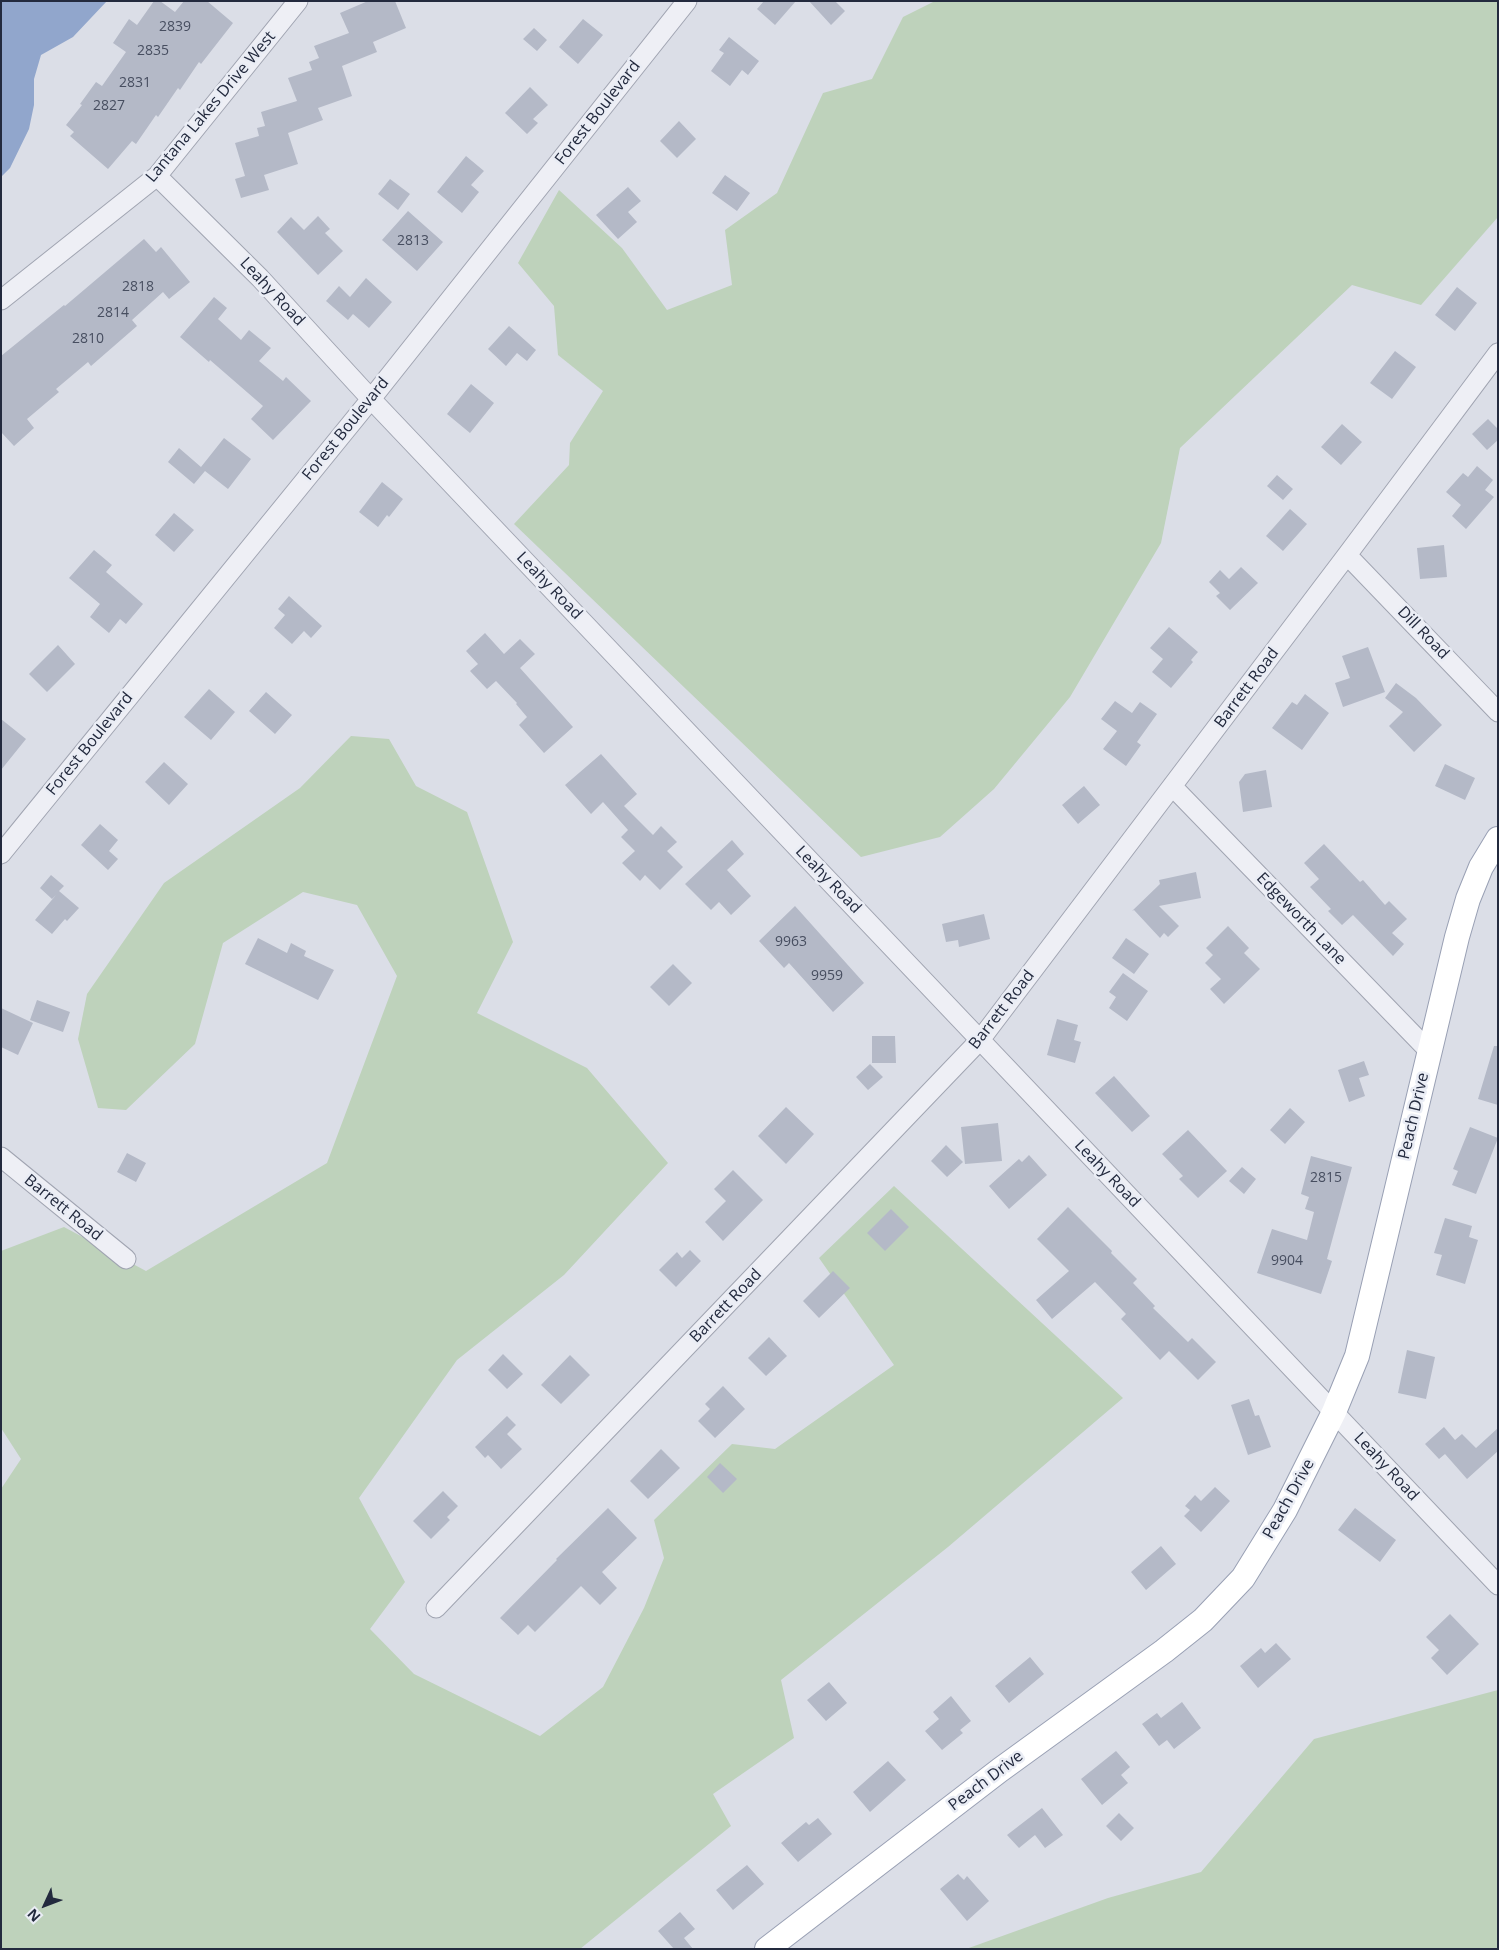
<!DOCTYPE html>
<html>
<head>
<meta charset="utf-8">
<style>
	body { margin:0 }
	#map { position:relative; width:1499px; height:1950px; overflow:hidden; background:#dbdee7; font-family:"Open Sans",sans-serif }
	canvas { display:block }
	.frame { position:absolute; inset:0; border:2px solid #232a3e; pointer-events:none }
	.north { position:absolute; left:20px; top:1880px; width:50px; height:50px; -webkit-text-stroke:4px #eaedf5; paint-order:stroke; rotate:227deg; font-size:14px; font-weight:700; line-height:20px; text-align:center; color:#232a3e }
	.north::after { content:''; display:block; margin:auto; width:18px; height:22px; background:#232a3e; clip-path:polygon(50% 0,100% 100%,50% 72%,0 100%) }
</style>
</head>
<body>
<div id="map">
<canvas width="1499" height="1950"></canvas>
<div class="frame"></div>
<div class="north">N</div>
</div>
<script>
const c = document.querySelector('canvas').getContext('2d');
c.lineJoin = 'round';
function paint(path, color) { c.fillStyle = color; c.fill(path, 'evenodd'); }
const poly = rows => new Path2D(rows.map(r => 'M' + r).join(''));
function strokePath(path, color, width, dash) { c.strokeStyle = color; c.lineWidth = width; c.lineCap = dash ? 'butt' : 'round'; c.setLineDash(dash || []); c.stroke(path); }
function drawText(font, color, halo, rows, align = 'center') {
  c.font = font + ' "Open Sans",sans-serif'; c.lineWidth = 5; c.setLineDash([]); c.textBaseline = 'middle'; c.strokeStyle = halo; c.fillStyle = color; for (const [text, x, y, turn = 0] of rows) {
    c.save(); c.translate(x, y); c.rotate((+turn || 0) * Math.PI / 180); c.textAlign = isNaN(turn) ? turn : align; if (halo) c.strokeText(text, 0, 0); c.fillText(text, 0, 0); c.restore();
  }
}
paint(poly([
	[935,1,1498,1,1498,217,1421,305,1352,285,1180,448,1161,543,1070,697,994,789,940,837,861,857,514,524,569,465,570,443,603,391,558,355,554,306,518,263,559,190,622,248,667,310,732,285,725,230,777,193,823,93,872,79,903,17],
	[351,736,389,739,416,786,467,812,513,942,477,1013,587,1068,668,1163,564,1275,457,1360,359,1498,405,1582,370,1629,414,1674,540,1736,603,1687,644,1608,664,1558,654,1520,732,1444,775,1449,894,1365,819,1258,894,1186,1123,1398,948,1547,781,1680,794,1738,713,1794,731,1826,580,1949,1,1949,1,1489,21,1459,1,1428,1,1251,64,1227,146,1271,327,1163,397,976,357,905,303,892,223,943,195,1044,126,1110,98,1108,78,1039,87,994,164,883,300,788],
	[1498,1690,1498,1949,966,1949,1108,1898,1201,1872,1314,1739]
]), '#bed2bb');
paint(poly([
	[1,1,107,1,73,37,41,55,34,79,34,105,29,129,10,168,1,177]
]), '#91a6cc');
paint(poly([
	[154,1,160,1,175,12,184,1,207,1,233,23,201,64,199,62,180,90,178,88,158,117,156,115,136,144,132,141,108,169,70,136,74,132,66,125,82,105,80,104,96,82,102,86,126,52,113,43,129,19,137,25],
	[368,1,395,1,406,28,373,42,377,52,342,66,352,96,318,108,323,120,288,133,298,164,264,175,269,190,241,198,235,179,245,176,235,143,259,136,257,128,265,126,261,112,297,101,288,78,312,70,309,62,319,58,314,46,349,33,340,13],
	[764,1,796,1,775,25,757,9],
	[809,1,835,1,845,11,831,25],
	[583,19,603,35,578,64,559,47],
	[534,28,547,40,537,51,523,39],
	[729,37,759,61,748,75,742,70,730,86,711,71,724,53,719,50],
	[530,87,548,105,533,119,538,123,527,134,505,113],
	[679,121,696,139,677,158,660,141],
	[466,156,484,171,471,185,479,192,462,213,437,192],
	[725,175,750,193,737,211,712,193],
	[390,179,410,194,398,210,378,194],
	[628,187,641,201,628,212,637,222,618,239,596,215],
	[408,211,443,242,417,271,382,240],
	[318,216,330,229,325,233,343,251,318,275,277,232,291,217,304,230],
	[144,239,156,252,161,247,190,282,169,299,163,292,132,320,137,326,91,366,88,362,56,389,59,392,27,419,34,428,14,446,1,432,1,356,64,305,65,306],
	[366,278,392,302,369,328,353,314,348,320,326,301,339,286,350,297],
	[1457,287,1477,303,1455,331,1435,315],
	[214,297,227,308,218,319,241,340,249,330,271,348,259,361,283,381,286,377,311,401,273,440,251,419,263,406,210,360,209,362,180,337],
	[509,326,536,350,527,361,517,353,506,366,488,349],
	[1395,351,1416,367,1392,399,1370,383],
	[471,384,494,403,470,433,447,414],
	[1488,419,1498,429,1498,440,1487,450,1472,434],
	[1342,424,1362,442,1341,465,1321,447],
	[224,438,251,459,228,489,205,471,194,484,168,462,179,448,201,467],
	[1477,466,1493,480,1485,490,1494,497,1466,529,1452,516,1461,505,1446,492,1463,473,1468,477],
	[1277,475,1293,489,1283,500,1267,486],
	[382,482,403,499,389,517,387,515,378,527,359,512],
	[1290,509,1307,524,1283,551,1266,536],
	[174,513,194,530,174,552,155,535],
	[1444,545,1447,577,1420,579,1417,548],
	[94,550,112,565,106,572,143,604,126,624,120,619,109,633,90,617,100,604,69,578],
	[1241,567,1258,583,1230,610,1216,596,1220,593,1209,582,1220,570,1229,579],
	[289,596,322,626,311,638,304,631,292,644,274,628,285,615,278,609],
	[1169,627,1198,652,1191,660,1193,662,1171,688,1152,672,1163,659,1150,648],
	[485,633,504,654,520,639,535,654,520,668,573,727,544,753,519,725,527,717,516,704,517,703,496,681,487,689,470,671,478,664,466,651],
	[58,645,75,664,47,692,29,674],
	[1368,647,1385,692,1343,707,1335,683,1350,678,1342,656],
	[1396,683,1416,698,1442,725,1414,752,1389,726,1403,712,1385,698],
	[209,689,235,712,211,740,184,717],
	[266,692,292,715,275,734,249,711],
	[1305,694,1329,713,1302,750,1272,728,1292,702,1297,705],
	[1115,701,1132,713,1140,702,1157,714,1137,742,1141,745,1126,766,1103,749,1117,731,1101,719],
	[1,719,26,739,1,770],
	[601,754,637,794,624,806,653,835,661,826,677,842,667,851,683,867,660,890,645,875,640,881,622,863,635,851,621,837,628,830,603,802,591,814,565,785],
	[164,762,188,784,169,805,145,782],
	[1445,764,1475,778,1465,800,1435,786],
	[1266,770,1272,807,1243,812,1239,782,1245,774],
	[1084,786,1100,805,1078,824,1062,805],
	[100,824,118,840,109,851,118,859,108,870,81,845],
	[732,840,744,854,727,870,751,896,731,915,719,902,711,910,685,884],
	[1324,844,1360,882,1363,880,1385,905,1389,901,1407,919,1392,933,1404,944,1393,956,1353,915,1342,925,1328,911,1331,909,1310,887,1319,879,1304,863],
	[1196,872,1201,898,1159,906,1179,926,1168,937,1164,933,1160,938,1134,910,1132,911,1160,884,1159,880],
	[51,875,64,886,59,891,79,908,67,921,65,919,52,934,35,920,56,895,52,899,40,888],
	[795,906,864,983,833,1012,789,963,784,968,759,941],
	[984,914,990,939,959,947,958,940,946,942,942,924],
	[1228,926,1249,948,1244,953,1260,969,1224,1004,1210,989,1221,979,1205,963,1213,955,1206,948],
	[258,938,287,953,291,943,306,951,304,956,334,970,318,1000,245,964],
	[1126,938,1149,954,1134,974,1112,958],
	[673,964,692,983,669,1006,650,987],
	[1123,973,1148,991,1127,1021,1109,1008,1116,997,1109,992],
	[37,1000,70,1012,63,1032,30,1020],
	[1,1008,33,1023,18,1055,1,1047],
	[1057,1019,1078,1025,1074,1040,1081,1042,1075,1063,1047,1055],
	[872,1036,895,1036,896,1063,872,1063],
	[1494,1046,1498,1046,1498,1105,1478,1099],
	[1364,1061,1369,1075,1359,1078,1365,1096,1349,1102,1338,1070],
	[870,1064,883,1077,868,1090,856,1077],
	[1114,1076,1150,1116,1132,1132,1095,1093],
	[786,1107,814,1134,786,1164,758,1136],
	[1290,1108,1305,1122,1285,1144,1270,1130],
	[998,1123,1002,1161,965,1164,961,1127],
	[1470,1127,1498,1138,1476,1194,1452,1185,1458,1171,1453,1169],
	[1188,1130,1227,1171,1198,1198,1179,1179,1183,1176,1162,1154],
	[946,1145,963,1162,947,1177,931,1161],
	[127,1153,146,1163,136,1182,117,1172],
	[1029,1155,1047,1175,1009,1209,989,1186,1019,1159,1022,1162],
	[1311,1156,1352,1167,1327,1259,1332,1261,1321,1294,1257,1273,1272,1229,1307,1240,1314,1212,1305,1209,1309,1197,1301,1194],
	[1242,1167,1256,1179,1244,1194,1229,1181],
	[733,1170,763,1200,723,1241,705,1222,726,1201,714,1189],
	[1068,1207,1112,1251,1111,1253,1137,1279,1133,1283,1155,1306,1153,1308,1188,1342,1192,1338,1216,1362,1198,1380,1169,1351,1160,1360,1121,1319,1126,1314,1095,1282,1052,1319,1036,1300,1069,1271,1037,1239],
	[891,1209,909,1227,885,1251,867,1233],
	[1445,1218,1472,1226,1469,1237,1478,1240,1465,1284,1436,1275,1442,1255,1434,1253],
	[690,1250,701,1261,676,1287,659,1270,677,1252,682,1258],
	[833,1271,850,1288,819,1318,803,1301],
	[769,1337,787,1356,766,1376,748,1358],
	[1407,1350,1435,1357,1426,1399,1398,1393],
	[503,1354,523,1374,507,1389,488,1370],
	[570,1355,590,1375,561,1404,541,1385],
	[723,1386,745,1409,715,1438,698,1421,710,1409,705,1404],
	[1249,1399,1255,1416,1259,1415,1271,1447,1248,1455,1231,1405],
	[507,1416,516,1425,507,1434,522,1449,501,1469,488,1455,485,1458,475,1447],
	[1444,1427,1455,1440,1462,1434,1476,1448,1498,1428,1498,1451,1467,1479,1445,1454,1439,1459,1425,1444],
	[661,1449,680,1468,648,1499,630,1481],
	[720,1463,737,1479,723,1493,707,1477],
	[1215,1487,1230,1501,1201,1532,1184,1516,1190,1510,1185,1506,1195,1495,1201,1501],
	[443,1491,458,1506,447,1517,450,1520,431,1539,413,1521],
	[608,1508,637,1538,602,1572,617,1588,600,1605,581,1586,535,1632,528,1625,518,1635,500,1618,557,1560,556,1559],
	[1355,1508,1396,1540,1380,1562,1338,1530],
	[1161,1546,1176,1564,1146,1590,1131,1572],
	[1450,1614,1479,1644,1447,1675,1431,1658,1439,1650,1426,1637],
	[1276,1643,1291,1659,1258,1688,1240,1666,1261,1648,1265,1653],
	[1030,1657,1044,1674,1009,1703,995,1686],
	[829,1682,847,1703,826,1721,807,1700],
	[951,1696,971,1721,960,1730,963,1733,942,1750,925,1731,939,1719,933,1712],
	[1182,1702,1201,1728,1174,1749,1167,1740,1159,1746,1142,1724,1157,1713,1161,1718],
	[1116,1751,1130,1767,1121,1775,1128,1783,1102,1805,1081,1779],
	[888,1761,906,1780,870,1812,853,1792],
	[1042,1808,1063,1835,1045,1848,1035,1835,1019,1848,1007,1835],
	[1119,1813,1134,1828,1121,1841,1106,1826],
	[818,1818,832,1834,798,1862,781,1843,806,1822,809,1825],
	[747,1865,764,1884,733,1910,716,1890],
	[958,1874,964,1880,967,1876,989,1901,967,1921,940,1889],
	[680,1912,695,1929,684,1938,693,1949,674,1949,658,1931]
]), '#b4b9c7');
const minor = poly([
	[157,176,260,278,371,399,1498,1585],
	[1,300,157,176,298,1],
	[1347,555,1498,712],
	[1172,786,1429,1051],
	[1,854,371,399,687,1],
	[1,1157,126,1259],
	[436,1608,980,1040,1347,555,1498,353]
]);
const major = poly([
	[767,1949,1000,1770,1164,1651,1203,1620,1243,1578,1285,1510,1334,1412,1357,1356,1457,937,1468,899,1481,867,1498,839]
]);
strokePath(minor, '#a0a4b1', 21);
strokePath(major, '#99a0b4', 26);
strokePath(minor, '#eeeff5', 19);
strokePath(major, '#fff', 24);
drawText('14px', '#474e60', null, [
	["2839",175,27],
	["2835",153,51],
	["2831",135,83],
	["2827",109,106],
	["2813",413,241],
	["2818",138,287],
	["2814",113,313],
	["2810",88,339],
	["9963",791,942],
	["9959",827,976],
	["2815",1326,1178],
	["9904",1287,1261]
]);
drawText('16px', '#232a3e', '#eaedf5', [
	["Lantana Lakes Drive West",211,107,-50],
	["Forest Boulevard",598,113,-52],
	["Leahy Road",272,292,47],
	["Forest Boulevard",346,429,-51],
	["Leahy Road",549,586,46],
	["Dill Road",1423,633,46],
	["Barrett Road",1247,688,-53],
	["Forest Boulevard",90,744,-51],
	["Leahy Road",828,880,46],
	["Edgeworth Lane",1301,919,46],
	["Barrett Road",1002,1010,-52],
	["Peach Drive",1414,1116,-77],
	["Leahy Road",1107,1174,46],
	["Barrett Road",63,1208,39],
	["Barrett Road",726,1306,-46],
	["Leahy Road",1386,1467,47],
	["Peach Drive",1289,1499,-61],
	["Peach Drive",986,1781,-37]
]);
</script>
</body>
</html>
